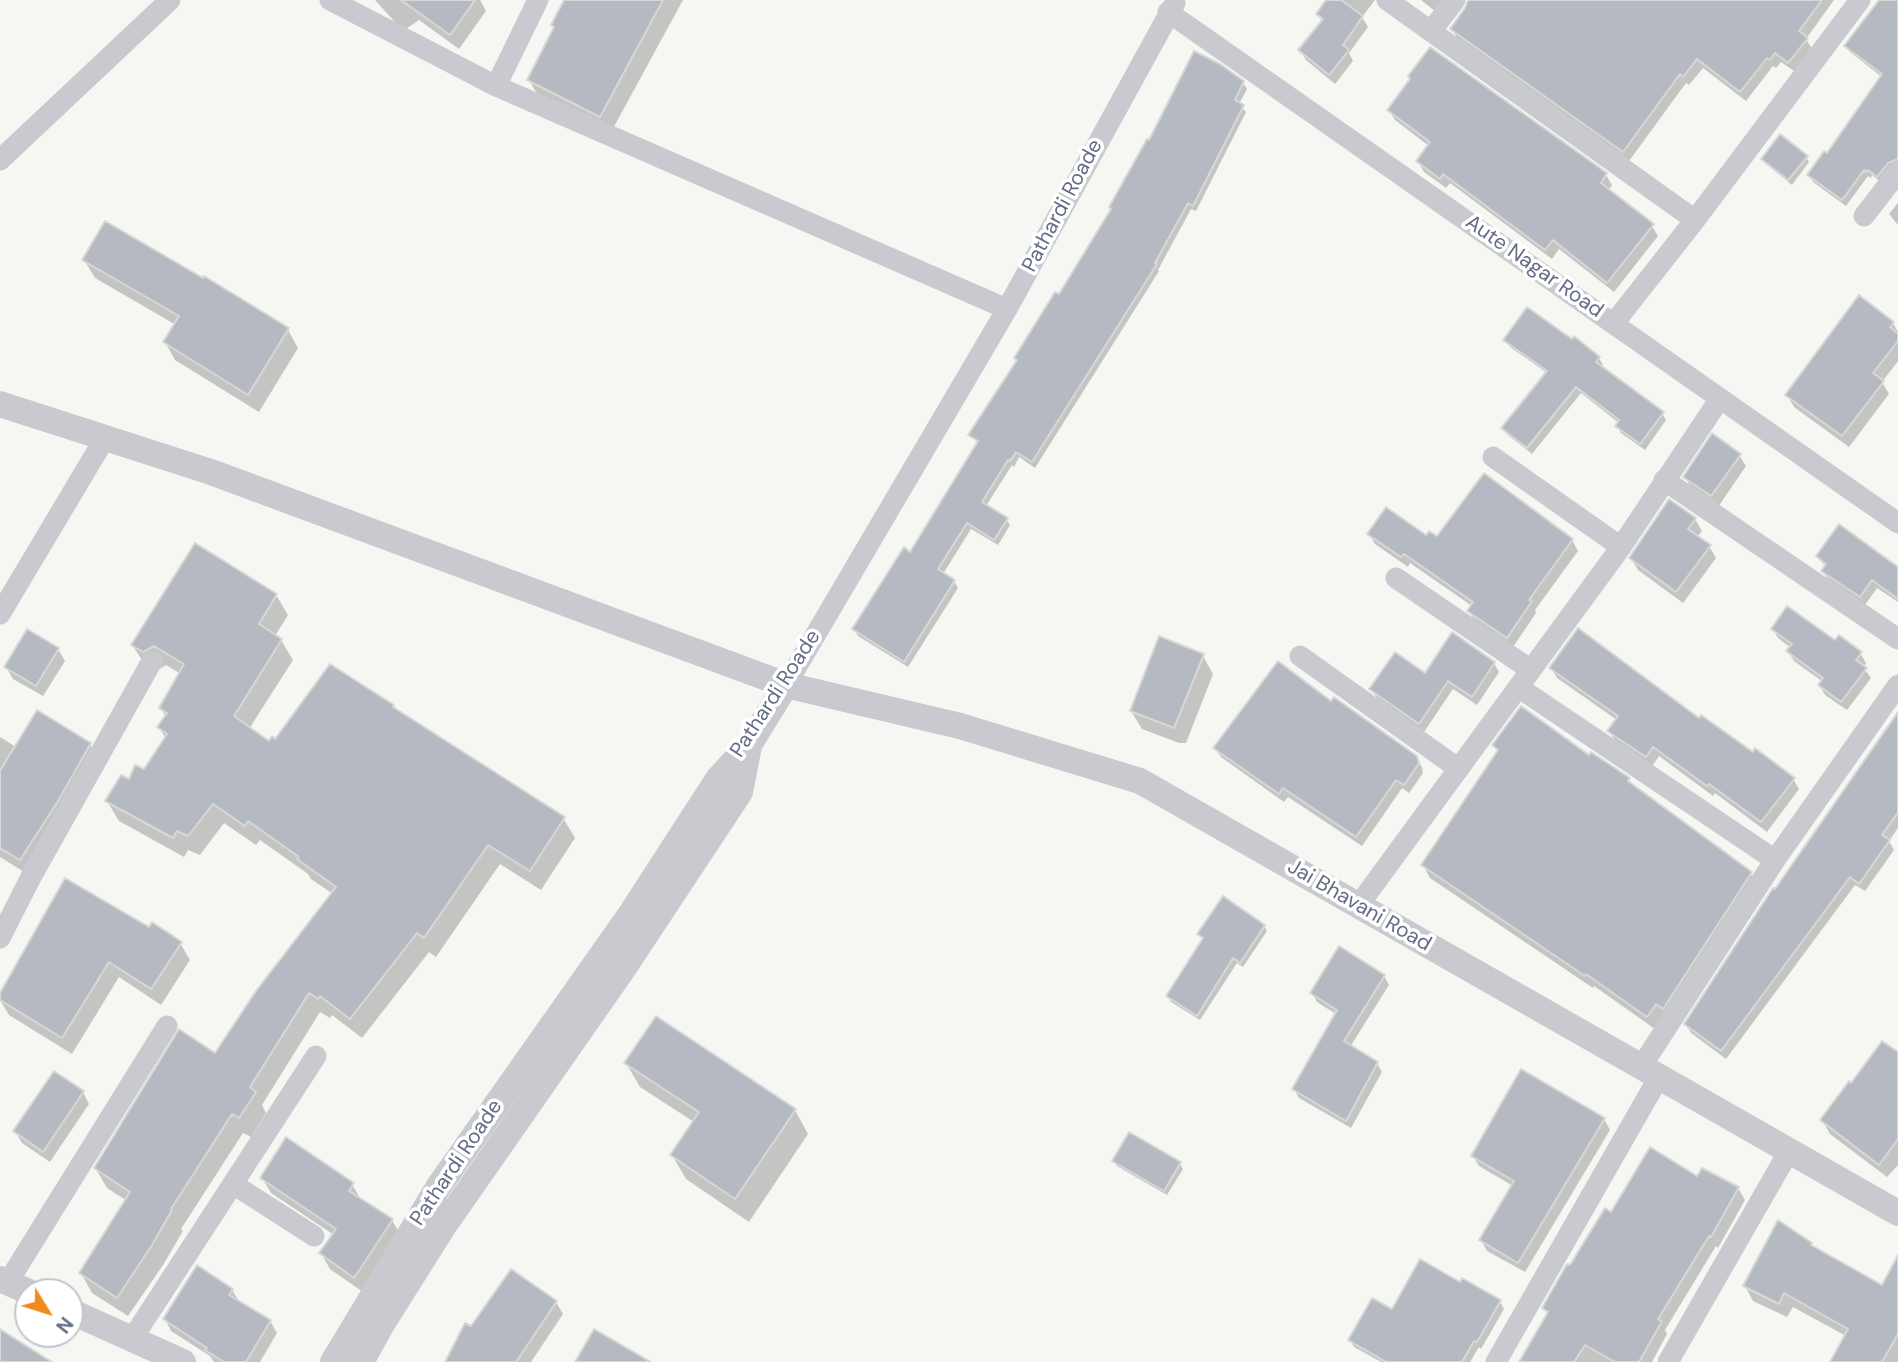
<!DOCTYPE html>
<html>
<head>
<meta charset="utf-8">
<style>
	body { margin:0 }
	#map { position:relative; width:1898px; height:1362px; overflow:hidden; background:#f6f7f3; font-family:"DM Sans",sans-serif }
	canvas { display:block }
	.north { position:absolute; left:14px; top:1278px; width:70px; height:70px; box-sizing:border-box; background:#fff; border:2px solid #c1c5cf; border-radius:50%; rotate:128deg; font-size:19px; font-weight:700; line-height:28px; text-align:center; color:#646d86 }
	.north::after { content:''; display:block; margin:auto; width:24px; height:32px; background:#ef8a1b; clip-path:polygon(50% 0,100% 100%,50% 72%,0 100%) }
</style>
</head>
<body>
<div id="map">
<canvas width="1898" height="1362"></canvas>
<div class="north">N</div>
</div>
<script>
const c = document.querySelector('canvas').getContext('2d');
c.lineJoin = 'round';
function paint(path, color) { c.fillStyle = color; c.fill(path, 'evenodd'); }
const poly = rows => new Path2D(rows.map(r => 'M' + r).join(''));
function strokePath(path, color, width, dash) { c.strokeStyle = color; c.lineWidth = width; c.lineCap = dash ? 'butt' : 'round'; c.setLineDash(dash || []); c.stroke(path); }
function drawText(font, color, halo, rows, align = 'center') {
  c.font = font + ' "DM Sans",sans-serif'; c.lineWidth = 7; c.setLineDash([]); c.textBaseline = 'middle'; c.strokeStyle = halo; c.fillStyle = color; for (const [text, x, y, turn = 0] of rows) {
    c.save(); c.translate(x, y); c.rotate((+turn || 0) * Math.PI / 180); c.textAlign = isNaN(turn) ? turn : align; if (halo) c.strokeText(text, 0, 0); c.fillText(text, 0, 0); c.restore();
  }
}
paint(poly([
	[375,0,480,0,486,11,459,49,419,20,403,31],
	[566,0,683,0,610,134,539,97,529,80,555,29,553,25],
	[1328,0,1375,0,1362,17,1368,27,1349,53,1353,61,1335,84,1306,60,1300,50,1323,23,1318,14],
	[1421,0,1453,0,1440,15],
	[1469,0,1834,0,1806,39,1812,49,1794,71,1781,62,1776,68,1773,66,1746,101,1703,68,1689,85,1686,83,1629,161,1457,38,1452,29,1470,3],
	[1882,0,1898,0,1898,166,1882,183,1872,175,1871,178,1868,176,1846,206,1813,182,1809,175,1827,156,1882,77,1850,52,1847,46],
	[1243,83,1247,89,1239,104,1246,112,1196,211,1191,209,1158,270,1159,271,1035,468,1019,457,1014,467,1012,465,986,506,1006,519,1010,525,998,545,971,529,943,574,954,581,958,588,908,667,858,636,854,629,911,554,979,444,970,435,1059,297],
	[1389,110,1606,175,1612,185,1608,191,1652,226,1658,236,1614,292,1559,249,1552,259,1450,183,1446,188,1424,172,1418,161,1429,146,1395,120],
	[1806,157,1809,162,1792,185,1766,164,1763,159],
	[1898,203,1898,225,1889,214],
	[84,260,288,330,298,348,259,412,175,360,165,342,176,325,95,278],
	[1893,323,1898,332,1898,361,1882,382,1889,394,1849,447,1794,407,1787,395],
	[1506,340,1599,358,1603,365,1601,367,1662,413,1666,420,1645,450,1621,433,1617,426,1619,423,1581,393,1532,454,1508,435,1504,428,1547,373,1510,347],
	[1739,455,1746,466,1718,507,1692,489,1685,477],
	[1484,475,1572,540,1578,551,1535,610,1536,613,1513,647,1475,621,1469,611,1472,606,1410,563,1408,567,1375,544,1369,534,1437,538],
	[1695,519,1702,531,1697,537,1709,546,1716,558,1683,603,1638,570,1631,558],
	[1840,526,1898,567,1898,602,1877,588,1865,605,1828,580,1823,571,1826,567,1818,557],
	[276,595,288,615,275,636,281,640,293,660,249,729,269,743,393,706,396,711,563,818,575,838,541,890,500,864,436,957,429,952,362,1038,332,1015,330,1018,320,1012,262,1105,266,1113,251,1137,243,1133,181,1229,183,1231,163,1265,128,1316,92,1293,81,1273,127,1201,107,1188,96,1169,215,1056,333,894,311,879,308,874,260,840,256,845,224,823,200,855,188,850,184,857,119,821,107,801,130,781,145,771,166,739,159,727,166,717,161,708,181,674,166,665,155,672,145,665,133,646],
	[1773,629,1860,653,1866,663,1863,667,1871,678,1847,710,1825,695,1820,686,1823,682,1794,661,1788,651,1791,648,1778,638],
	[58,649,65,661,43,696,13,679,6,667],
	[1203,656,1213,674,1186,743,1179,743,1142,729,1131,711],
	[1494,663,1499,672,1477,705,1453,689,1424,732,1377,698,1371,689],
	[1551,668,1753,754,1793,779,1799,789,1767,832,1715,793,1713,796,1659,756,1652,766,1615,741,1609,731,1617,720,1557,678],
	[1332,704,1416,757,1422,767,1423,773,1409,793,1402,788,1362,846,1288,797,1284,802,1221,757,1215,748],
	[1898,715,1898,828,1889,841,1894,850,1865,891,1855,885,1726,1059,1691,1033,1686,1024],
	[0,737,16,747,90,744,98,760,29,875,0,857],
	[1494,745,1590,758,1629,779,1634,788,1750,873,1758,887,1655,1029,1594,986,1593,988,1430,878,1423,865,1498,752],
	[1264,926,1267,931,1243,967,1237,963,1200,1020,1171,1002,1168,996,1203,940,1200,934],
	[149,929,180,943,190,960,161,1005,119,977,72,1054,9,1015,0,1000,0,997],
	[1384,976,1389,985,1350,1047,1377,1063,1382,1072,1351,1128,1299,1098,1294,1089,1336,1014,1317,1002,1312,993],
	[1898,1055,1898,1165,1887,1177,1830,1134,1822,1120],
	[626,1063,795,1110,808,1134,749,1222,686,1179,672,1155,694,1122,640,1087],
	[83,1092,89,1104,50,1162,22,1143,15,1131],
	[1604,1119,1610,1130,1525,1272,1487,1251,1481,1240,1513,1186,1479,1166,1473,1156],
	[1114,1161,1180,1164,1183,1169,1167,1195,1117,1166],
	[262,1178,352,1184,361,1200,392,1220,401,1236,363,1292,330,1269,321,1253,334,1235,271,1193],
	[1738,1188,1745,1200,1718,1248,1716,1246,1665,1330,1667,1334,1652,1362,1525,1362,1548,1315,1544,1308,1612,1214],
	[1811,1244,1813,1248,1882,1287,1898,1288,1898,1362,1832,1362,1846,1336,1793,1307,1787,1317,1753,1301,1745,1286],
	[1461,1284,1500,1302,1504,1309,1481,1349,1479,1347,1470,1362,1381,1362,1354,1347,1350,1340,1392,1312],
	[232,1290,239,1301,270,1321,277,1333,260,1362,214,1362,210,1356,171,1331,165,1319],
	[556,1302,563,1314,531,1362,447,1362,472,1329]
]), '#0003');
const building = poly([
	[401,0,475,0,450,35,401,0],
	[564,0,663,0,600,117,527,80,554,27,551,25,564,0],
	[1326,0,1341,0,1363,16,1343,45,1349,50,1329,75,1298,50,1323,19,1316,14,1326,0],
	[1468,0,1822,0,1799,31,1808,38,1788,63,1775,53,1770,60,1767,58,1740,92,1697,59,1683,77,1680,74,1623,152,1450,29,1465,8,1468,0],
	[1879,0,1898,0,1898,159,1888,163,1877,177,1868,170,1866,172,1864,170,1842,200,1807,175,1824,151,1827,153,1882,74,1844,46,1879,0],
	[1430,47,1607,173,1601,183,1654,224,1607,283,1553,240,1545,250,1443,174,1440,179,1416,161,1430,142,1387,110,1410,79,1408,76,1430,47],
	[1194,51,1220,64,1244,81,1235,100,1244,105,1193,206,1188,203,1155,263,1157,264,1032,462,1016,452,1010,461,1008,460,982,502,1008,518,994,540,967,523,938,569,955,580,904,662,852,629,904,547,910,552,978,441,968,435,1017,360,1014,358,1055,292,1059,294,1111,209,1109,207,1147,139,1149,140,1194,51],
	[1780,134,1808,156,1788,180,1761,159,1780,134],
	[105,221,203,278,204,276,289,328,248,395,163,342,179,316,82,260,105,221],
	[1859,295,1894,322,1890,327,1898,334,1898,341,1873,373,1884,381,1842,436,1785,395,1859,295],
	[1527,307,1572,339,1574,336,1600,357,1596,362,1664,412,1640,444,1615,426,1619,420,1576,387,1527,448,1501,428,1547,371,1503,340,1527,307],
	[1712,433,1741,454,1711,496,1683,477,1712,433],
	[1484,473,1573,539,1529,600,1532,601,1507,638,1467,611,1473,602,1404,554,1401,557,1367,534,1386,507,1426,535,1429,531,1437,536,1484,473],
	[1669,499,1696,518,1688,529,1711,545,1676,592,1629,558,1669,499],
	[1839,524,1898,567,1898,599,1872,580,1860,597,1821,571,1826,564,1816,556,1839,524],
	[195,543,277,594,259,624,282,639,234,716,269,741,272,736,275,739,330,664,394,705,393,707,565,817,530,871,488,845,424,938,417,933,350,1019,320,996,318,999,309,993,250,1087,256,1092,239,1118,232,1114,171,1209,172,1210,152,1245,117,1298,79,1273,130,1192,94,1168,179,1029,215,1053,256,991,336,887,297,859,299,857,248,821,245,826,213,804,188,836,177,831,173,838,105,801,121,775,129,779,135,765,144,769,167,734,157,727,167,713,159,708,184,664,154,646,143,652,131,645,195,543],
	[1787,606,1835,640,1839,635,1862,652,1856,660,1867,668,1841,702,1818,685,1823,678,1786,651,1792,644,1771,629,1787,606],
	[1578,628,1699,718,1701,715,1753,752,1755,748,1795,778,1761,822,1709,784,1707,786,1653,747,1646,757,1607,731,1618,716,1549,668,1578,628],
	[27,629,59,648,36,686,4,667,27,629],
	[1452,632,1495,662,1472,697,1448,681,1419,724,1369,689,1395,652,1425,673,1452,632],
	[1159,636,1204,654,1174,728,1130,711,1159,636],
	[1278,661,1331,701,1334,697,1417,756,1419,763,1404,785,1396,780,1356,837,1283,788,1279,794,1213,748,1278,661],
	[1521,706,1589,755,1591,752,1630,778,1628,781,1752,872,1663,1009,1656,1004,1647,1017,1586,974,1585,976,1421,865,1498,750,1492,745,1521,706],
	[37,710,91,743,58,801,20,860,0,848,0,771,37,710],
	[1898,712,1898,812,1882,835,1890,840,1859,884,1850,877,1721,1051,1684,1024,1773,888,1775,889,1898,712],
	[65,878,149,927,152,922,182,942,151,989,109,962,62,1038,0,1000,0,993,65,878],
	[1223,896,1265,925,1240,963,1233,958,1197,1016,1166,996,1203,938,1197,934,1223,896],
	[1339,946,1385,975,1344,1041,1378,1062,1346,1121,1292,1089,1337,1010,1310,993,1339,946],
	[656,1016,796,1109,735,1199,670,1155,699,1112,624,1063,656,1016],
	[1882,1041,1898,1052,1898,1139,1879,1165,1820,1120,1849,1081,1851,1083,1882,1041],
	[1521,1069,1605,1118,1518,1263,1479,1240,1514,1181,1471,1156,1521,1069],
	[54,1071,84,1091,43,1152,13,1131,54,1071],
	[1129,1132,1181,1162,1164,1191,1112,1161,1129,1132],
	[286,1137,354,1183,349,1191,393,1219,354,1278,319,1253,336,1229,260,1178,286,1137],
	[1650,1147,1697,1176,1702,1168,1739,1187,1711,1237,1709,1236,1658,1319,1662,1321,1639,1362,1615,1362,1585,1345,1574,1362,1519,1362,1548,1312,1542,1308,1567,1264,1570,1265,1605,1208,1611,1212,1650,1147],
	[1778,1220,1812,1243,1811,1245,1882,1285,1898,1255,1898,1334,1882,1362,1830,1362,1848,1329,1784,1293,1779,1304,1743,1286,1778,1220],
	[1420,1259,1460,1282,1462,1278,1501,1300,1477,1342,1474,1341,1462,1362,1386,1362,1348,1340,1372,1298,1392,1309,1420,1259],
	[197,1265,233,1289,229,1295,271,1320,246,1362,224,1362,205,1350,207,1348,163,1319,197,1265],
	[511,1269,557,1301,516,1362,445,1362,465,1323,471,1326,511,1269],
	[0,1329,52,1362,0,1362,0,1329],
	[594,1329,651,1362,575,1362,594,1329]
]);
paint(building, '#b5b9c1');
strokePath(building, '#d7d8d6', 2);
strokePath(poly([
	[330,0,496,86,1007,309],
	[1387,0,1695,220],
	[1168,12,1898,523],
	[1431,31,1455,0],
	[496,86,538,0],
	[0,160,170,0],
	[1864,216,1898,172],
	[1614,323,1695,220,1860,0],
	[1493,457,1621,547],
	[1664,480,1898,639],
	[1396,578,1531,670],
	[0,614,105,438],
	[1300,656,1459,769],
	[786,685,1007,309,1175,3],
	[1518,687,1775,860,1641,1067],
	[1775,860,1898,685],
	[1358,906,1621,547,1719,400],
	[0,938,31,877,152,661],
	[233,1184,314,1236],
	[8,1282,167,1026],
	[132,1339,316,1056],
	[1496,1362,1659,1077],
	[1668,1362,1789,1151]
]), '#c9cacf', 21);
strokePath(poly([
	[0,404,211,472,786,685,960,726,1140,781,1898,1213],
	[0,1279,29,1292],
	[70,1311,183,1362],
	[333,1362,439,1186,630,915,718,779,749,745,786,685],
	[361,1362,382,1324,443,1227,623,969,740,792,749,746]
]), '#c9cacf', 26);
drawText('21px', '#646d86', '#fff', [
	["Pathardi Roade",1063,206,-62],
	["Aute Nagar Road",1534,267,35],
	["Pathardi Roade",776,694,-57],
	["Jai Bhavani Road",1359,906,30],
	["Pathardi Roade",457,1163,-56]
]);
</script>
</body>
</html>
